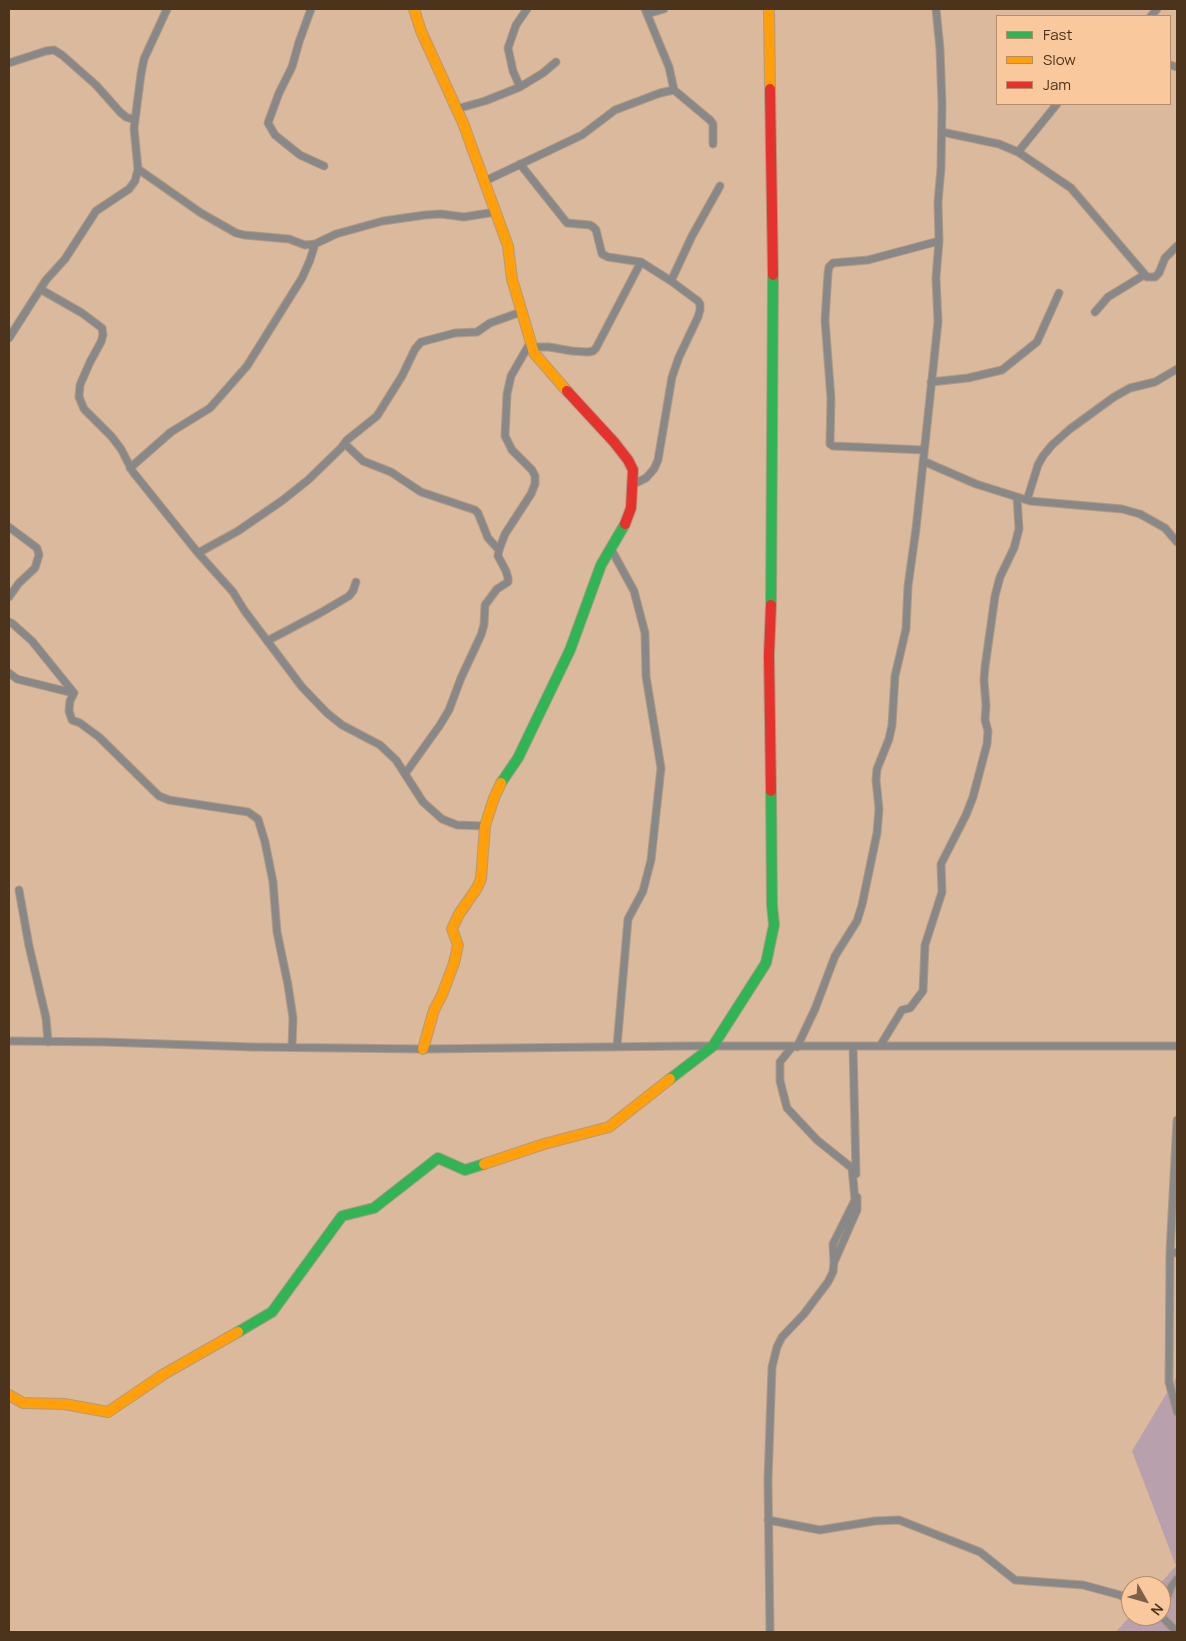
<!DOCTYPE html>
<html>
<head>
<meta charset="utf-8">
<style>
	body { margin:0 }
	#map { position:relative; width:1186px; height:1641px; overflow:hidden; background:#dab99c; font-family:Manrope,sans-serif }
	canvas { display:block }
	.frame { position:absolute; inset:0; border:10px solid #4b331c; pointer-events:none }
	.legend { position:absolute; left:996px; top:15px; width:175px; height:90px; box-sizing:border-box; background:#f9c89d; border:1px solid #b38c69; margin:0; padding:6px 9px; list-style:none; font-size:15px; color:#4b331c }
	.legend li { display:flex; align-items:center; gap:10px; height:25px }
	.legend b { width:25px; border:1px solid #b38c69 }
	.north { position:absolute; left:1121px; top:1576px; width:50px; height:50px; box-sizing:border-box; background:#f9c89d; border:1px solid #b38c69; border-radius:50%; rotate:128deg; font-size:14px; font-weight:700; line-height:20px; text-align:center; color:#4b331c }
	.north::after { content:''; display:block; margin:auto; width:18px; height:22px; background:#7d6249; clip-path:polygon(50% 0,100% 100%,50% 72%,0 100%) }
</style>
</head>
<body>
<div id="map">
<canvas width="1186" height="1641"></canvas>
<div class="frame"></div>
<ul class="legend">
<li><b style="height:6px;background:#30b455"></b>Fast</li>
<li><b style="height:6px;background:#ff9f0a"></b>Slow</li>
<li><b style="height:6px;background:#e5322d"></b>Jam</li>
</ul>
<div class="north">N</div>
</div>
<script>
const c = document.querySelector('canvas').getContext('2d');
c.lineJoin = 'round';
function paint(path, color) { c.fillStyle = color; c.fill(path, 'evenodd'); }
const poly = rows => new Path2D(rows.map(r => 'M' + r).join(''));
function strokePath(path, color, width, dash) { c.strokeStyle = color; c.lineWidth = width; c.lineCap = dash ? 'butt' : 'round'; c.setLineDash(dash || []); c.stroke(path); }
paint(poly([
	[1177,1376,1177,1632,1116,1632,1131,1615,1161,1616,1161,1586,1158,1586,1176,1566,1132,1451]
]), '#b8a0ac');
const street = poly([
	[311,9,299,42,292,67,279,93,268,123,275,135,300,155,324,166],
	[645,9,669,67,674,90,710,120,713,124,713,144],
	[647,14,664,9],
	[1151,16,1157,9],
	[9,63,46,51,54,50,62,55,96,85,120,112,126,117,135,120],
	[1170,65,1177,67],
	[520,87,513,71,508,48,516,25,527,9],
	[456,109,485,101,520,87,543,73,556,62],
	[942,132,999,144,1018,152,1071,188,1147,277,1155,277,1159,273,1165,258,1177,246],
	[1018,152,1057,104],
	[520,164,567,223,590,225,593,227,596,230,602,254,608,257,641,262,671,281],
	[138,169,201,213,236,233,244,235,289,239,305,245,315,244,336,234,383,221,425,215,441,214,464,217,495,212],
	[485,181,582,135,615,110,660,93,674,90],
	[40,289,82,313,102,328,103,335,101,342,90,362,80,385,79,397,84,409,112,437,121,449,133,472,198,553,233,592,244,610,302,687,327,713,342,725,380,745,396,760,423,802,442,819,457,825,485,826],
	[1095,312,1108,297,1144,275],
	[9,338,46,280,65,259,96,211,129,189,135,181,138,169,134,128,141,74,144,59,167,9],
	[532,347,549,347,572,351,588,352,593,351,596,348,641,262],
	[931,382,968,378,1002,370,1037,342,1059,293],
	[345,444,363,461,391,472,421,492,475,510,478,513,488,538,499,550],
	[924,450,833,446,830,444,831,399,825,320,828,273,829,267,833,263,868,260,939,241],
	[923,461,976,484,1030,501,1122,509,1140,514,1165,528,1177,542],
	[130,468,171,432,210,408,247,366,302,278,310,260,315,244],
	[632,485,646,478,654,469,658,460,672,377,679,357,698,317,700,310,700,304,698,301,671,281,692,236,720,186],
	[1027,500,1038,465,1043,456,1052,445,1070,429,1114,397,1130,388,1155,382,1177,369],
	[9,527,37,548,39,555,35,568,19,583,9,597],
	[611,549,634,591,645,633,646,676,661,768,651,860,643,891,628,919,617,1046],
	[198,553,238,531,283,500,308,480,341,448,347,440,377,416,402,376,415,349,421,342,455,333,477,332,490,323,521,312],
	[9,622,13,624,32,641,74,693],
	[267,641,322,612,349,596,353,591,356,582],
	[9,673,17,679,73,693],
	[74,693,70,701,69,711,72,720,80,723,99,737,159,796,169,800,248,812,258,819,265,842,273,882,277,932,288,985,293,1018,292,1047],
	[405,774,440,725,449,710,461,678,481,635,484,625,485,605,497,589,508,582,508,578,506,571,498,556,499,550,505,534,531,494,535,484,535,476,532,470,512,450,505,436,507,394,511,376,530,343],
	[19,890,29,946,46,1018,48,1042],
	[9,1041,104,1042,252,1047,423,1049,688,1046,1177,1046],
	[853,1046,856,1174],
	[880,1046,902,1010,910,1008,923,991,925,945,942,892,941,864,966,815,973,797,987,744,988,731,985,720,986,706,984,680,985,667,995,596,1000,577,1014,548,1019,529,1017,497],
	[797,1047,815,1009,835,956,857,921,862,905,877,833,879,809,876,780,877,769,889,739,892,725,895,676,906,629,908,586,916,529,938,322,936,278,939,241,938,202,941,168,942,104,940,49,936,9],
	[1177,1120,1170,1252,1169,1382,1177,1412],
	[1170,1252,1177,1253],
	[835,1260,857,1210,857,1197],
	[768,1520,820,1530,875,1521,899,1520,980,1552,1015,1580,1083,1585,1120,1595,1131,1601],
	[1161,1616,1171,1587,1177,1579],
	[1161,1616,1177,1632],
	[770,1632,768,1480,772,1367,777,1347,782,1337,804,1314,828,1282,833,1272,834,1262,833,1244,855,1200,852,1168,817,1140,787,1108,780,1081,780,1062,792,1047]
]);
const fast = poly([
	[771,605,773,275],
	[501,783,518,758,570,650,601,565,625,524],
	[670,1079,713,1046,766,963,774,925,772,905,771,791],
	[238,1332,272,1312,342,1216,374,1208,438,1158,465,1170,484,1164]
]);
const slow = poly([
	[414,9,421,31,463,123,508,246,512,279,534,353,567,391],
	[769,9,770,89],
	[423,1049,434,1010,442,995,454,963,458,945,452,929,459,914,477,888,481,879,485,826,494,798,501,783],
	[484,1164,544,1144,609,1127,670,1079],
	[9,1395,23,1403,64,1404,108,1412,164,1374,238,1332]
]);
const jam = poly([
	[770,89,773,275],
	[567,391,614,442,628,460,633,470,631,508,625,524],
	[771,791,769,655,771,605]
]);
strokePath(street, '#b39a82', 9);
strokePath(fast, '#b39a82', 12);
strokePath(slow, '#b39a82', 12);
strokePath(jam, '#b39a82', 12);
strokePath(street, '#888', 7);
strokePath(fast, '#30b455', 10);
strokePath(slow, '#ff9f0a', 10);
strokePath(jam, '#e5322d', 10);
</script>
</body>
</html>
